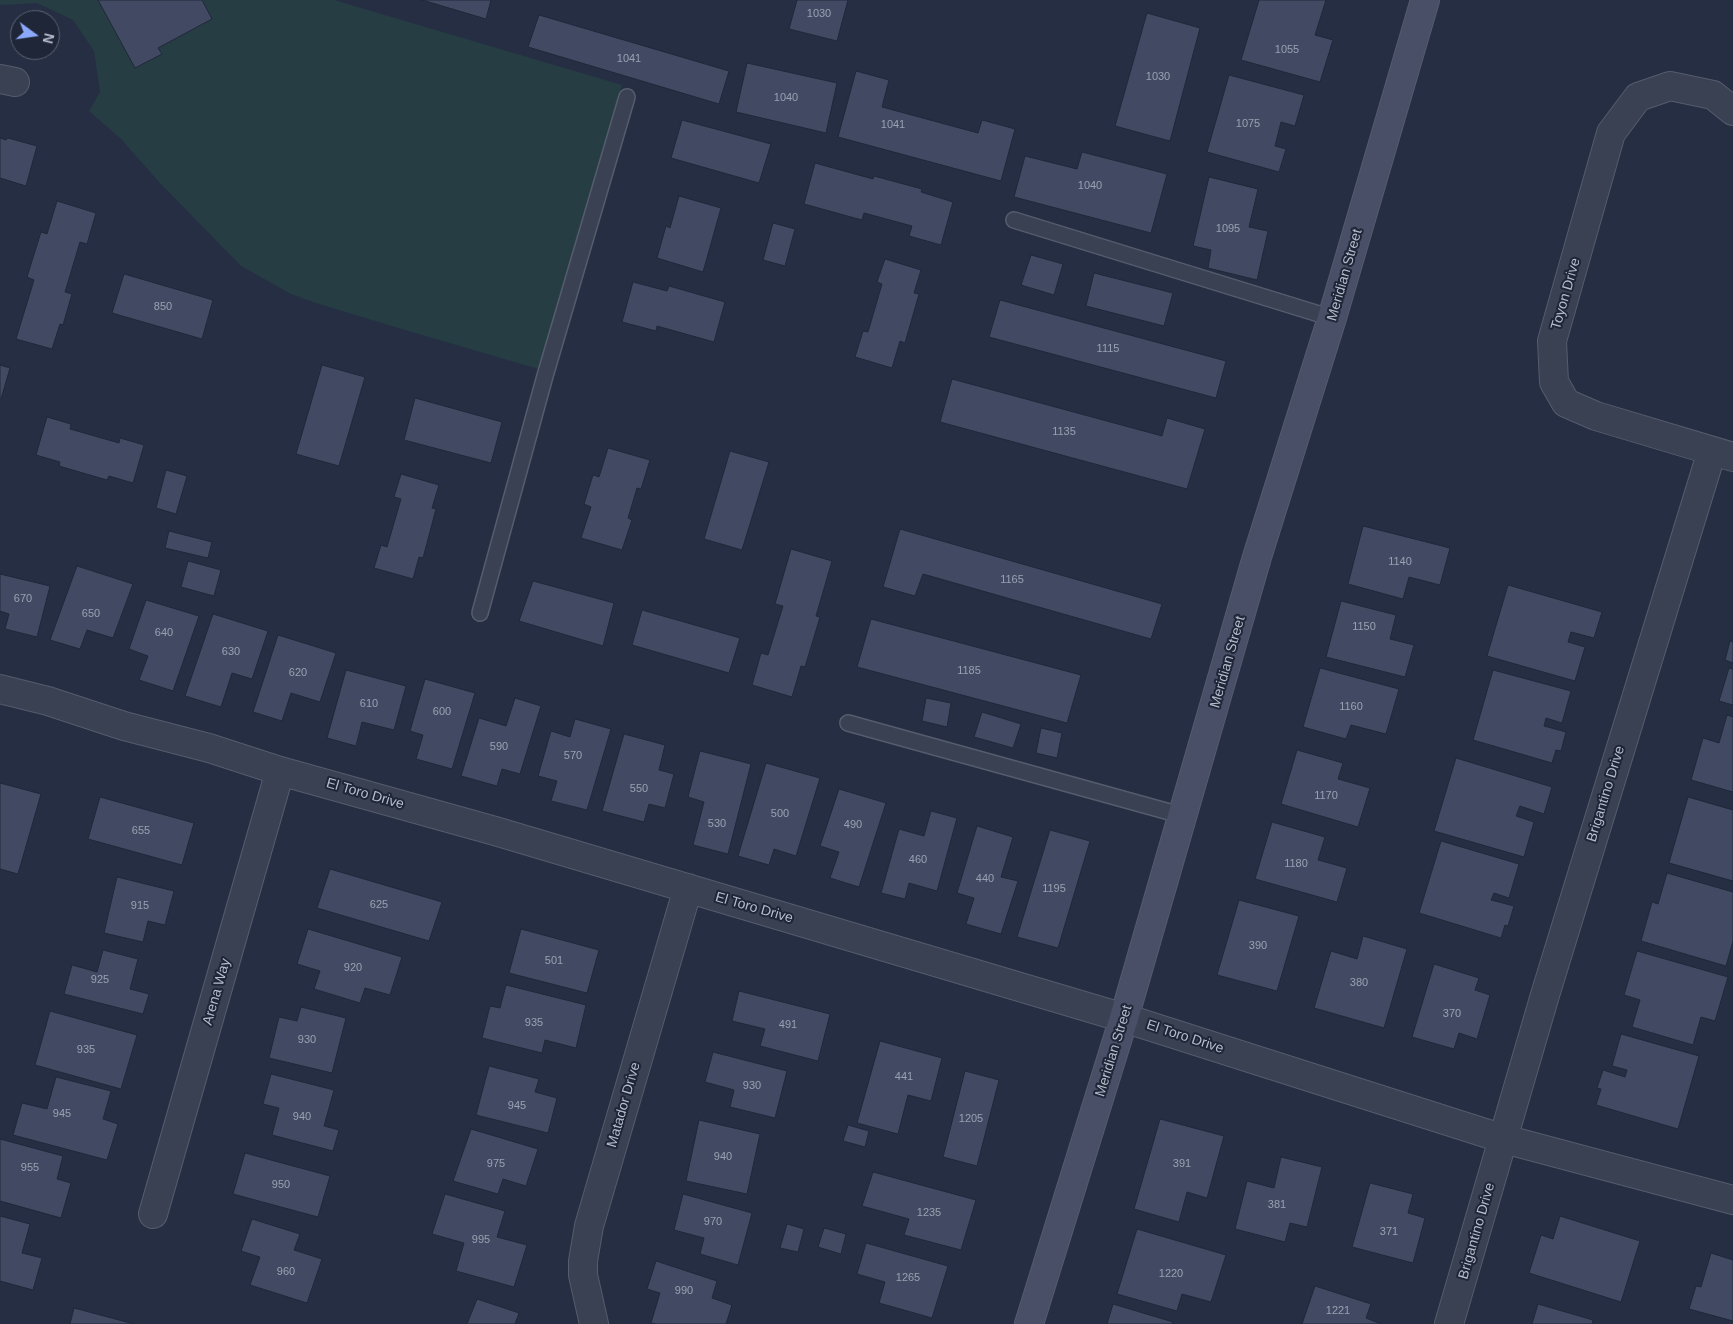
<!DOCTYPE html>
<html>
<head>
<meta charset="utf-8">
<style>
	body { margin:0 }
	#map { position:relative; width:1733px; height:1324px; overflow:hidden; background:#252e43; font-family:Arial,sans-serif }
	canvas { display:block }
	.north { position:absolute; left:10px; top:10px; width:50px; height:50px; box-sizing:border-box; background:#1e2638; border:1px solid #5b6273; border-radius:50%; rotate:104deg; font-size:14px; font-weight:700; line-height:20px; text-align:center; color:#b7bccc }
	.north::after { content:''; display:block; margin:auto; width:18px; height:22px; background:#8ca8fc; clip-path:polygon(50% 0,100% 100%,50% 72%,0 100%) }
</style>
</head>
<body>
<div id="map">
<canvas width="1733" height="1324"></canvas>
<div class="north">N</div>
</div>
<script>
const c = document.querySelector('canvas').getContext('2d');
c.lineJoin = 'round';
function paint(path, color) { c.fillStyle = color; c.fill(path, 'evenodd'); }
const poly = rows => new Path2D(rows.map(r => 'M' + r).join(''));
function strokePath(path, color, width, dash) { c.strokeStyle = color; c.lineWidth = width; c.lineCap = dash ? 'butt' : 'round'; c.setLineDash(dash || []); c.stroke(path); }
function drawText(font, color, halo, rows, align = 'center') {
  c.font = font + ' Arial,sans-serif'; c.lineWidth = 4; c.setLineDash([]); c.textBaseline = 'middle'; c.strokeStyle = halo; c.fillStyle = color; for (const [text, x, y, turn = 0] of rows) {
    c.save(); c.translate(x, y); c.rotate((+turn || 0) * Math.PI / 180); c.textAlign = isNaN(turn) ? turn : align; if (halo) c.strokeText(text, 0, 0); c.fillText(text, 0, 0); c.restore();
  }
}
paint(poly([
	[0,0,334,0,622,85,542,370,405,330,316,303,291,294,241,266,159,182,121,139,89,111,100,92,94,51,73,20,37,3,2,5,0,4]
]), '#273d44');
const building = poly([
	[98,0,202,0,212,19,158,48,162,54,135,68,98,0],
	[422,0,491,0,486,19,422,0],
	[797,0,848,0,837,41,789,29,797,0],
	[1259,0,1326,0,1315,35,1333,40,1320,82,1241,60,1259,0],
	[1147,13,1200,28,1170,141,1115,126,1147,13],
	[539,15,729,71,719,104,528,47,539,15],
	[747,63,837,83,826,133,736,112,747,63],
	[856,71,889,80,882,107,978,133,982,120,1015,129,1001,181,838,137,856,71],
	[1229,75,1304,95,1295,126,1281,122,1275,146,1286,149,1279,172,1207,152,1229,75],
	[682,120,771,144,759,183,671,158,682,120],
	[0,138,6,140,8,138,37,146,26,186,0,178,0,138],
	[1082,152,1167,174,1151,233,1014,197,1025,156,1077,169,1082,152],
	[815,163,873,179,874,176,922,189,921,192,953,202,941,245,909,236,912,226,864,213,862,220,804,204,815,163],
	[1209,177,1258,189,1249,227,1268,231,1257,280,1208,268,1211,250,1193,246,1209,177],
	[679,196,721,208,703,272,657,258,666,226,670,228,679,196],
	[57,201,96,213,87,244,80,242,65,292,72,294,63,325,60,324,52,349,16,339,34,280,27,277,41,232,47,234,57,201],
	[773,223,795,229,785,266,763,260,773,223],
	[1031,255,1063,264,1054,295,1021,285,1031,255],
	[885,259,921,270,914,293,919,294,905,343,900,341,892,368,855,357,863,331,868,332,882,284,877,282,885,259],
	[1094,273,1173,293,1164,326,1086,306,1094,273],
	[124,274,213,300,202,339,112,313,124,274],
	[633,282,667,291,669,286,725,302,714,342,657,326,656,331,622,322,633,282],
	[1000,300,1226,361,1216,398,989,337,1000,300],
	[0,365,10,368,1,399,0,399,0,365],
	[322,365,365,377,339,466,296,454,322,365],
	[952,379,1162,436,1167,418,1205,429,1187,489,940,422,952,379],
	[415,398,502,422,491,463,404,440,415,398],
	[47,417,71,424,70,429,119,443,120,438,144,445,133,483,109,476,107,480,59,466,60,462,36,455,47,417],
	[608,448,650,460,641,489,637,488,628,518,632,520,622,550,581,538,591,507,584,504,593,475,599,477,608,448],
	[730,451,769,462,742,550,704,539,730,451],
	[166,470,187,476,176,514,156,508,166,470],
	[401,474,439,485,432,508,436,509,423,558,419,557,413,579,374,568,381,545,387,547,401,499,394,497,401,474],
	[1363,526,1450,548,1440,585,1409,577,1403,599,1348,584,1363,526],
	[900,529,1162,604,1151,639,923,574,915,596,883,587,900,529],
	[169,531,212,542,208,558,165,548,169,531],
	[791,549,832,561,816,616,820,617,805,667,801,666,792,697,752,685,761,653,768,655,783,606,775,604,791,549],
	[188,561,221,570,214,596,181,587,188,561],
	[77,566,133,584,113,638,87,630,80,649,50,640,77,566],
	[0,574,50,586,37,637,5,629,9,614,0,611,0,574],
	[533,581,614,603,603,646,519,621,533,581],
	[1508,585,1602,612,1594,638,1571,632,1568,642,1585,647,1575,681,1487,656,1508,585],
	[146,600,199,616,173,691,139,680,148,656,129,649,146,600],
	[1341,601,1396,615,1390,639,1414,645,1405,677,1326,657,1341,601],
	[642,610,740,638,729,673,632,645,642,610],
	[213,614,268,631,252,679,232,673,221,707,185,696,213,614],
	[871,619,1081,675,1067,723,857,667,871,619],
	[278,635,336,653,320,702,291,693,282,721,253,712,278,635],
	[1730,641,1733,642,1733,663,1725,660,1730,641],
	[1320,668,1399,689,1386,734,1351,725,1346,739,1303,727,1320,668],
	[1729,668,1733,669,1733,705,1719,701,1729,668],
	[346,670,406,686,394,730,362,722,356,746,327,738,346,670],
	[1493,670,1571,691,1562,723,1546,718,1544,726,1566,732,1561,751,1556,750,1552,763,1473,740,1493,670],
	[425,679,475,693,452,769,416,759,423,735,410,731,425,679],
	[515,698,541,706,520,774,502,769,497,786,461,776,479,718,506,726,515,698],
	[926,698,951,703,947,727,922,721,926,698],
	[982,712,1021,724,1013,748,974,737,982,712],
	[1727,715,1733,717,1733,792,1691,780,1703,738,1719,743,1727,715],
	[575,719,611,729,587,810,551,801,557,781,538,776,551,731,570,737,575,719],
	[1041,728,1062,733,1057,758,1036,753,1041,728],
	[624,734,665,745,659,770,674,774,665,808,649,804,644,822,602,811,624,734],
	[1297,750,1343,763,1338,779,1370,788,1358,827,1281,804,1297,750],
	[700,751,751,764,728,854,693,845,704,802,688,797,700,751],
	[1456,758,1552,787,1544,814,1520,806,1516,816,1534,822,1524,857,1434,831,1456,758],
	[766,763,820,778,796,856,774,849,769,865,738,856,766,763],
	[0,783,41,794,18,874,0,869,0,783],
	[839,789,886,803,859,887,830,878,839,852,820,846,839,789],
	[100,797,194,823,182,865,88,839,100,797],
	[1688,797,1733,810,1733,881,1669,863,1688,797],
	[931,811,957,818,937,891,909,883,905,899,881,893,899,829,924,836,931,811],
	[1272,822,1325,837,1318,860,1347,868,1337,902,1255,879,1272,822],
	[977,826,1013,837,1001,877,1018,881,1001,934,966,924,974,898,957,893,977,826],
	[1050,830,1090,841,1058,948,1017,937,1050,830],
	[1441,841,1519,864,1509,898,1494,893,1491,900,1514,906,1508,926,1505,925,1501,938,1419,913,1441,841],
	[330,869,442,902,429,941,317,908,330,869],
	[1667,873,1733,892,1733,941,1726,966,1641,941,1652,902,1658,904,1667,873],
	[117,877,174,891,165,925,148,921,143,942,104,933,117,877],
	[1239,900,1299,916,1277,991,1217,975,1239,900],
	[308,929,402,957,390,995,365,988,360,1003,314,989,320,971,297,964,308,929],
	[521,929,599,950,587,993,509,973,521,929],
	[1363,936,1407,949,1384,1028,1314,1008,1331,951,1357,959,1363,936],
	[103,950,138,959,130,989,149,994,143,1014,64,994,72,965,97,972,103,950],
	[1637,951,1728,977,1715,1021,1701,1017,1693,1045,1632,1027,1640,1000,1624,995,1637,951],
	[1434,964,1479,978,1475,990,1490,995,1477,1039,1459,1033,1454,1049,1412,1037,1434,964],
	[506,985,586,1005,576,1048,545,1040,542,1053,482,1038,490,1006,500,1008,506,985],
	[739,991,830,1014,818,1061,760,1046,765,1029,732,1021,739,991],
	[301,1007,346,1018,332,1073,269,1058,279,1017,297,1021,301,1007],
	[50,1011,137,1035,121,1089,35,1065,50,1011],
	[1621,1034,1699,1056,1678,1129,1596,1105,1601,1089,1597,1088,1603,1070,1625,1077,1627,1070,1612,1066,1621,1034],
	[880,1041,942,1058,931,1101,908,1095,898,1134,857,1123,880,1041],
	[713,1052,787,1071,775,1118,730,1107,734,1090,705,1082,713,1052],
	[489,1066,539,1079,535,1092,557,1098,548,1133,476,1115,489,1066],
	[965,1071,999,1080,977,1166,943,1157,965,1071],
	[271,1074,334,1090,324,1126,339,1130,333,1151,272,1135,279,1108,263,1104,271,1074],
	[56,1077,111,1091,103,1119,118,1124,107,1160,13,1135,22,1103,47,1109,56,1077],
	[1160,1119,1224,1136,1207,1198,1187,1192,1179,1222,1134,1209,1160,1119],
	[699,1120,760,1134,747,1194,686,1181,699,1120],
	[848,1125,869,1131,865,1147,843,1141,848,1125],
	[471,1129,538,1149,526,1186,503,1179,498,1194,453,1181,471,1129],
	[0,1139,63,1156,57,1179,71,1183,61,1218,0,1201,0,1139],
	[245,1153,330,1176,318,1217,233,1194,245,1153],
	[1281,1157,1322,1167,1307,1227,1290,1223,1285,1242,1235,1229,1247,1181,1274,1188,1281,1157],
	[873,1172,976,1200,961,1250,904,1235,909,1219,862,1206,873,1172],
	[1370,1183,1413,1194,1408,1213,1425,1218,1413,1263,1352,1247,1370,1183],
	[445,1194,505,1211,497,1237,527,1245,514,1287,456,1271,464,1243,432,1234,445,1194],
	[683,1194,752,1213,738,1265,700,1254,704,1238,674,1230,683,1194],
	[0,1216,30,1224,22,1253,42,1258,33,1290,0,1281,0,1216],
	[1560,1216,1640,1241,1621,1302,1529,1273,1541,1235,1553,1239,1560,1216],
	[252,1219,300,1234,294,1250,322,1259,307,1303,250,1285,260,1257,241,1251,252,1219],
	[787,1224,804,1229,798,1252,780,1248,787,1224],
	[824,1228,846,1234,841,1254,818,1247,824,1228],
	[1137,1229,1226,1255,1211,1302,1182,1294,1177,1311,1117,1294,1137,1229],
	[866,1243,948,1266,932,1318,879,1303,885,1282,857,1274,866,1243],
	[1711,1253,1733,1260,1733,1321,1689,1309,1696,1286,1701,1287,1711,1253],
	[656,1261,717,1281,712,1298,732,1305,726,1324,656,1324,651,1323,660,1293,647,1289,656,1261],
	[1315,1286,1371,1304,1366,1318,1381,1324,1302,1324,1315,1286],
	[477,1299,519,1313,515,1324,467,1324,477,1299],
	[1113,1304,1173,1322,1172,1324,1107,1324,1113,1304],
	[1538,1304,1593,1320,1592,1324,1532,1324,1538,1304],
	[74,1308,134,1324,70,1324,74,1308]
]);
paint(building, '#424a63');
strokePath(building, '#20283a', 1);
const lane = poly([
	[1014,220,1332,318],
	[480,613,545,376,627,97],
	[848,723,1184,816]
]);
const street = poly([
	[0,79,15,82],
	[1733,111,1713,95,1670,86,1638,97,1611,133,1552,341,1554,382,1566,403,1596,416,1733,457],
	[0,689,48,701,124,726,209,748,280,771,495,831,1124,1018,1504,1139,1733,1200],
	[153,1214,280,771],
	[594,1324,583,1275,583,1261,589,1226,688,888],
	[1449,1324,1545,995,1712,451]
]);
const secondary = poly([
	[1029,1324,1124,1018,1257,557,1332,318,1425,0]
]);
strokePath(lane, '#555c6d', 18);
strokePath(street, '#555c6d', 30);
strokePath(secondary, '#555c6d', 30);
strokePath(lane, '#3a4153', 15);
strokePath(street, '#3a4153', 28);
strokePath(secondary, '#484f66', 28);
drawText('11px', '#9aa0b2', null, [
	["1030",819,14],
	["1055",1287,50],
	["1041",629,59],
	["1030",1158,77],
	["1040",786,98],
	["1075",1248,124],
	["1041",893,125],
	["1040",1090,186],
	["1095",1228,229],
	["850",163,307],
	["1115",1108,349],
	["1135",1064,432],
	["1140",1400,562],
	["1165",1012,580],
	["670",23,599],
	["650",91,614],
	["1150",1364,627],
	["640",164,633],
	["630",231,652],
	["1185",969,671],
	["620",298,673],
	["610",369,704],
	["1160",1351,707],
	["600",442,712],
	["590",499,747],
	["570",573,756],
	["550",639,789],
	["1170",1326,796],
	["500",780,814],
	["530",717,824],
	["490",853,825],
	["655",141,831],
	["460",918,860],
	["1180",1296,864],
	["440",985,879],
	["1195",1054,889],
	["625",379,905],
	["915",140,906],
	["390",1258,946],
	["501",554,961],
	["920",353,968],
	["925",100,980],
	["380",1359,983],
	["370",1452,1014],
	["935",534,1023],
	["491",788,1025],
	["930",307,1040],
	["935",86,1050],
	["441",904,1077],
	["930",752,1086],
	["945",517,1106],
	["945",62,1114],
	["940",302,1117],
	["1205",971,1119],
	["940",723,1157],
	["975",496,1164],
	["391",1182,1164],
	["955",30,1168],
	["950",281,1185],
	["381",1277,1205],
	["1235",929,1213],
	["970",713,1222],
	["371",1389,1232],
	["995",481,1240],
	["960",286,1272],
	["1220",1171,1274],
	["1265",908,1278],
	["990",684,1291],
	["1221",1338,1311]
]);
drawText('14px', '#b7bccc', '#1e2638', [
	["Meridian Street",1345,275,-74],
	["Toyon Drive",1566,294,-74],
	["Meridian Street",1228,662,-74],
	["El Toro Drive",365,794,16],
	["Brigantino Drive",1606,794,-73],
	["El Toro Drive",754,908,16],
	["Arena Way",217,992,-74],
	["El Toro Drive",1185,1037,18],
	["Meridian Street",1114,1051,-73],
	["Matador Drive",624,1105,-74],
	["Brigantino Drive",1477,1231,-74]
]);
</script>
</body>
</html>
